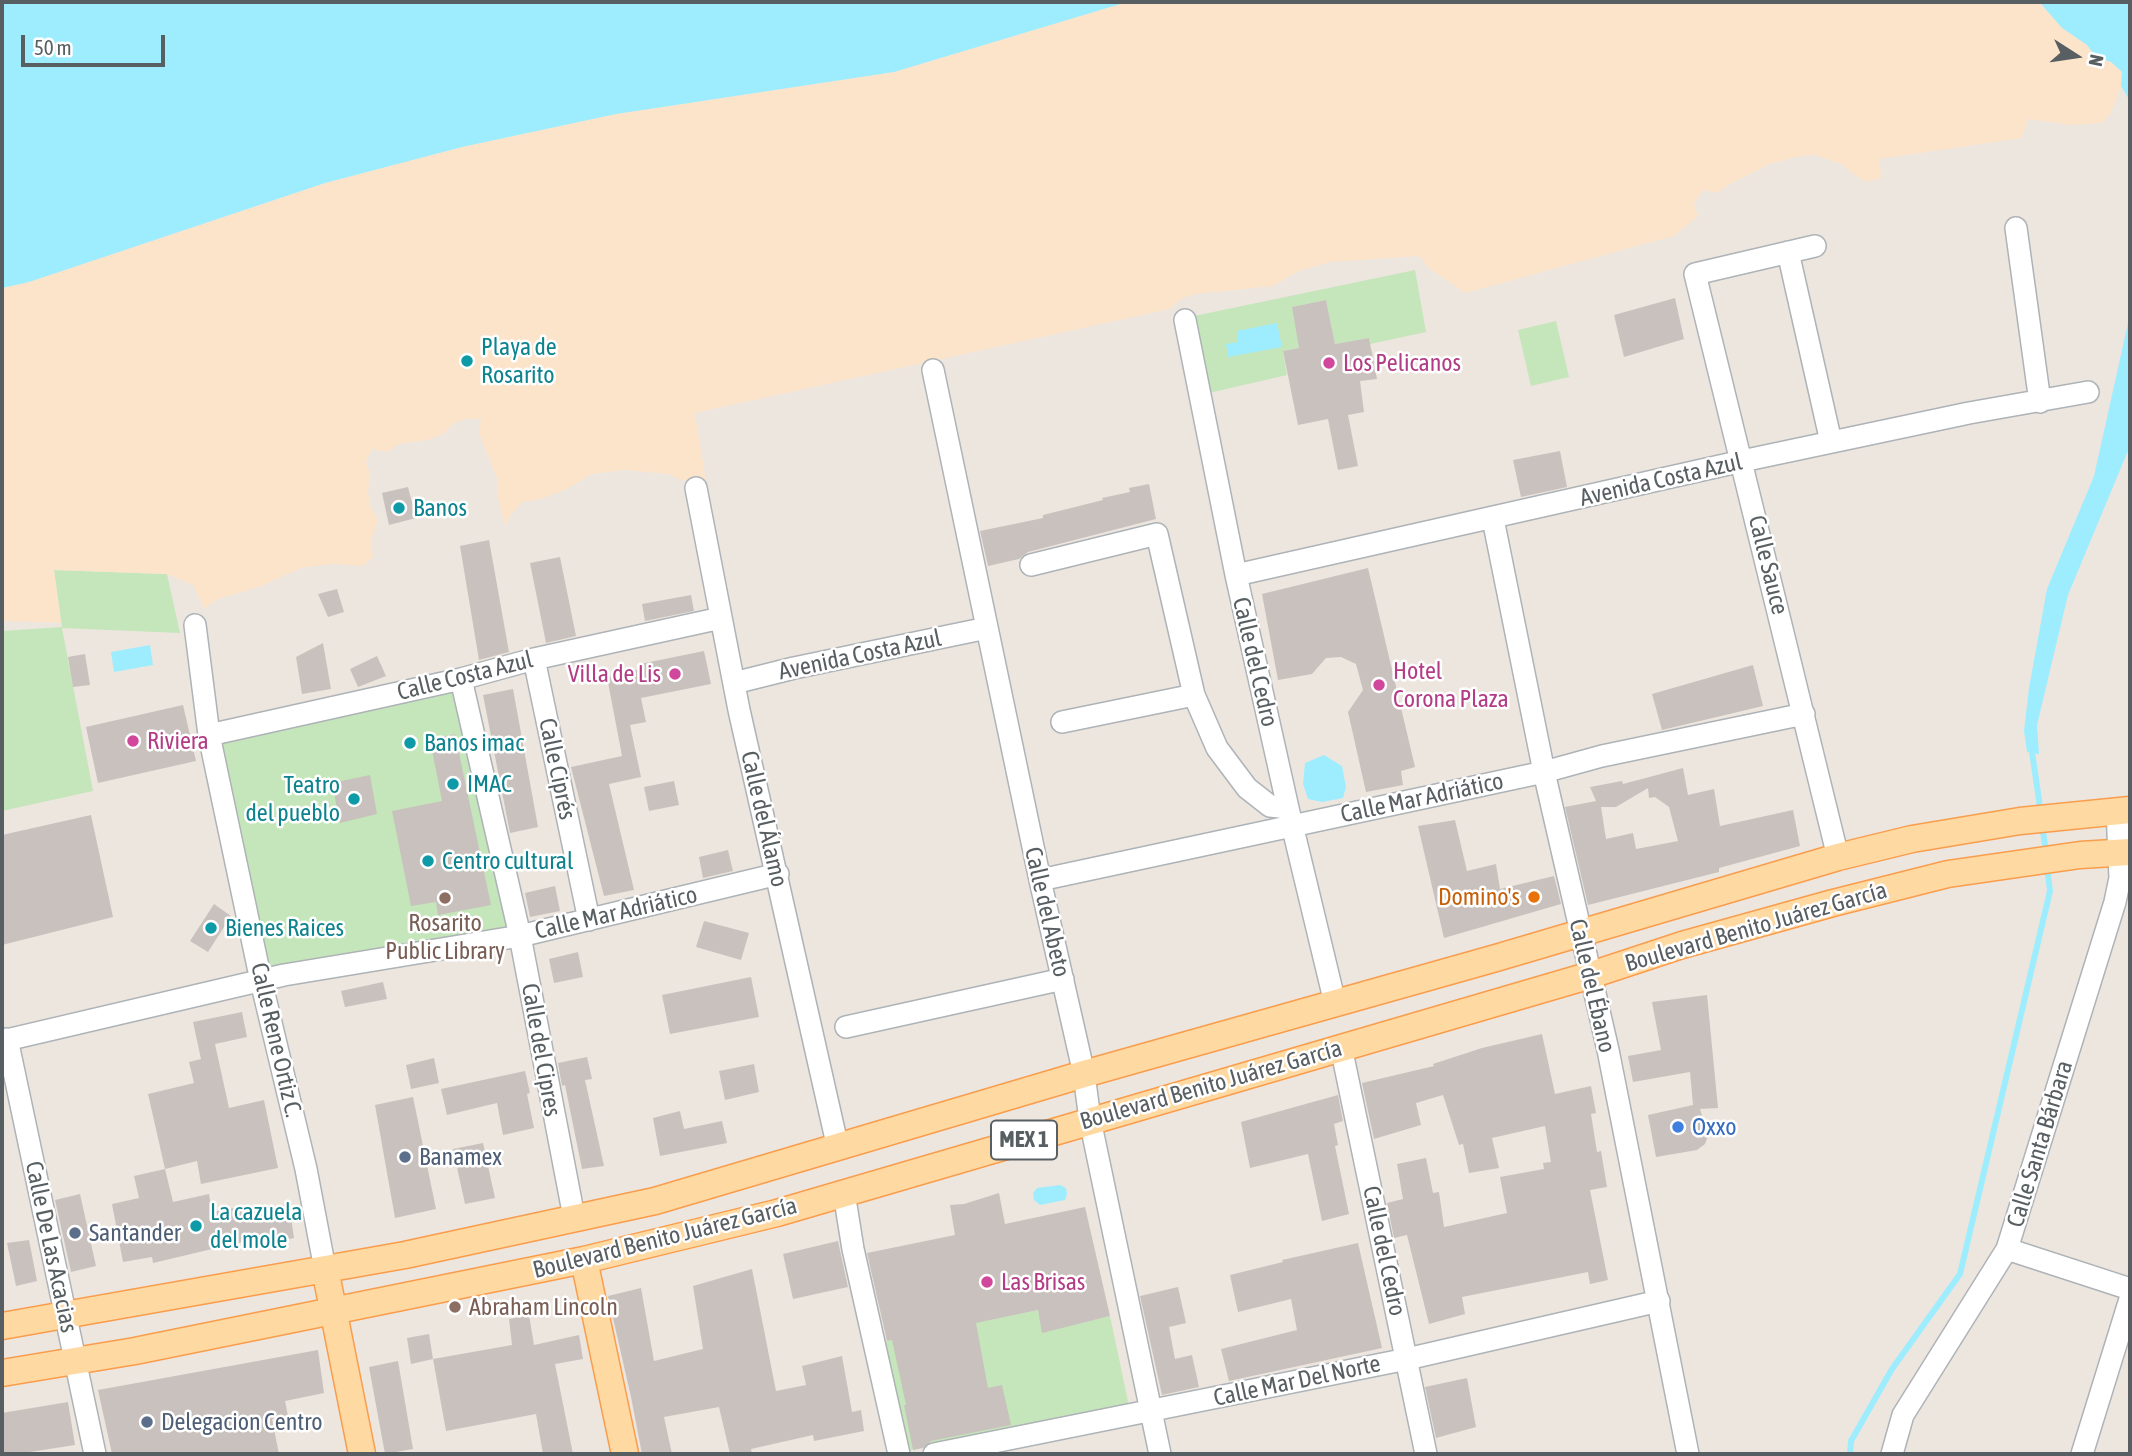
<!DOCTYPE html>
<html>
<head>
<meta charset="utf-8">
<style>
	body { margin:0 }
	#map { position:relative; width:2132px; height:1456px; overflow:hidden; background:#ede6df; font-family:"Asap Condensed",sans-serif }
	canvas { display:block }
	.frame { position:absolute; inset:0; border:4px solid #585f62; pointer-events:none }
	.north { position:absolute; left:2041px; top:21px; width:70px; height:70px; -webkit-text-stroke:5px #fff; paint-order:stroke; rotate:102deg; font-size:19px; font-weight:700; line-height:28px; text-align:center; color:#585f62 }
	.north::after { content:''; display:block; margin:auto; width:24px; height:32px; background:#585f62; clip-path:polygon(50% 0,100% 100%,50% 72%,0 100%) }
	.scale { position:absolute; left:21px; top:35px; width:144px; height:32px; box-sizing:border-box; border:4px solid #585f62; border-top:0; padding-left:9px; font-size:21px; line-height:24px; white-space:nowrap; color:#585f62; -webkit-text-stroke:5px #fff; paint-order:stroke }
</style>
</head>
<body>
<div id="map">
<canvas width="2132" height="1456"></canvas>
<div class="frame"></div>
<div class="north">N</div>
<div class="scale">50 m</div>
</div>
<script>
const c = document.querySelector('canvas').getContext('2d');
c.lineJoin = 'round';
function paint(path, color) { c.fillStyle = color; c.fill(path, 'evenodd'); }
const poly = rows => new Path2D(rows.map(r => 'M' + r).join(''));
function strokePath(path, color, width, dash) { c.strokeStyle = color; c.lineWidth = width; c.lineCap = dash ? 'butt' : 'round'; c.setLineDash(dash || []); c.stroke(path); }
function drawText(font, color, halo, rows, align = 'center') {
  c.font = font + ' "Asap Condensed",sans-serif'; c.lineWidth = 5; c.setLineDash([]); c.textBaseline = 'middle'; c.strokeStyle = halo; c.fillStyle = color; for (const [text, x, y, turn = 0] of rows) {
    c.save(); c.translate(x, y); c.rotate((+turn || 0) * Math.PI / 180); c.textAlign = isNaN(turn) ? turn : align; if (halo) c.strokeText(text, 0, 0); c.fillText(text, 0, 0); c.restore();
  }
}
paint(poly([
	[1415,270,1426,332,1370,344,1369,338,1335,344,1326,300,1293,307,1299,348,1283,351,1287,375,1209,393,1194,316],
	[1556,321,1569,377,1531,386,1518,330],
	[54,570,167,574,180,633,62,628,93,791,2,811,2,631,62,627],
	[461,679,520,936,261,981,209,735],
	[1038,1310,1043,1332,1110,1316,1129,1406,906,1451,886,1341]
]), '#c5e6ba');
paint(poly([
	[1127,2,2041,2,2042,6,2062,28,2087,45,2096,57,2111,62,2122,72,2121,86,2111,113,2102,123,2071,125,2028,119,2022,138,1880,159,1881,178,1867,182,1854,175,1843,165,1815,155,1800,156,1770,164,1730,184,1717,193,1703,190,1694,203,1698,216,1674,236,1465,293,1429,268,1419,256,1330,262,1299,271,1273,286,1196,294,1182,298,1170,309,695,413,706,481,681,480,668,474,624,470,592,474,565,490,537,500,522,502,512,513,505,526,497,494,497,478,479,434,481,419,465,419,453,424,442,435,427,440,399,444,387,452,372,449,366,461,370,475,368,491,370,506,378,519,371,541,373,557,363,566,332,564,301,568,259,587,218,599,204,609,193,585,167,574,54,570,61,623,2,621,2,288,29,282,325,183,462,147,616,114,894,72]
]), '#fce4cb');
paint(poly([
	[2,2,1127,2,894,72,616,114,462,147,325,183,29,282,2,288],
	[2041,2,2130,2,2130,101,2121,86,2122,72,2111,62,2096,57,2087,45,2062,28,2042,5],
	[2130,314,2130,446,2068,595,2037,725,2039,754,2027,752,2024,731,2029,688,2047,589,2094,476],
	[1277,323,1282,347,1228,357,1226,344,1238,342,1237,331],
	[150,645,153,665,114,672,111,652],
	[1324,755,1342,766,1346,787,1343,798,1322,802,1308,799,1303,784,1305,763],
	[1060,1185,1066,1188,1067,1194,1065,1200,1040,1205,1034,1200,1033,1193,1037,1188]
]), '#9dedff');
strokePath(poly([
	[2031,745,2041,814],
	[2042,825,2046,852],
	[1850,1454,1851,1441,1892,1369,1960,1274,2050,891,2047,866]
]), '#9dedff', 6);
paint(poly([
	[1675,298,1684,339,1624,357,1614,315],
	[1326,300,1335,344,1369,338,1377,379,1360,381,1364,412,1348,415,1358,466,1338,470,1328,419,1298,425,1283,351,1299,348,1292,307],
	[1560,451,1567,487,1521,497,1513,460],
	[1149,484,1156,519,1028,552,1019,559,988,566,980,531,1043,518,1043,515,1103,500,1102,498,1130,492,1129,488],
	[408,487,416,518,389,525,382,493],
	[489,540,509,652,479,660,460,546],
	[560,557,576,636,546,643,530,563],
	[1368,568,1415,767,1401,771,1403,785,1366,792,1348,712,1363,690,1356,664,1341,657,1326,658,1312,674,1278,680,1262,594],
	[337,589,344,612,328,617,318,594],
	[691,595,694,611,645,621,642,604],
	[323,643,331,689,302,694,296,657],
	[704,651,711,684,641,698,646,722,630,725,641,777,609,784,634,890,604,896,571,767,622,756,607,677,641,669,640,664],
	[85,654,90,685,73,687,68,657],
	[377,656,386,676,358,687,350,669],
	[1753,665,1763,706,1662,730,1652,694],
	[513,689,538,827,510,833,483,695],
	[183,705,196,761,98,783,86,727],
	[455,734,491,905,438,915,436,902,411,906,392,811,442,801,430,740],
	[1683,768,1688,795,1714,789,1720,826,1793,810,1800,846,1719,868,1719,872,1588,905,1565,807,1596,801,1590,787,1622,781,1623,784],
	[1648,788,1649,798,1655,797,1669,807,1678,841,1636,849,1633,833,1606,839,1601,807,1616,807],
	[370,775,377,814,340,823,332,783],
	[674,781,679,805,649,811,644,787],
	[91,815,113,917,2,945,2,835],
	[1455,820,1467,871,1496,864,1500,889,1554,876,1561,904,1444,938,1418,826],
	[728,850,733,871,703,878,699,857],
	[555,886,560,911,530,917,525,893],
	[214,904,231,916,208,952,190,941],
	[704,921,749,933,741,960,696,947],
	[578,952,583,977,554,983,549,959],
	[751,977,759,1017,670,1034,662,995],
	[383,982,387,999,345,1007,341,991],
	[1707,995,1718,1108,1700,1109,1708,1136,1705,1144,1697,1150,1656,1157,1648,1115,1693,1105,1690,1072,1633,1082,1628,1056,1661,1050,1652,1002],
	[242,1012,247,1037,215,1044,229,1108,264,1100,278,1168,201,1184,197,1161,165,1169,148,1094,194,1083,189,1062,201,1059,193,1022],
	[1542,1034,1555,1094,1591,1086,1596,1113,1591,1114,1597,1152,1601,1151,1607,1187,1590,1190,1608,1280,1590,1284,1588,1272,1462,1297,1465,1314,1429,1324,1407,1235,1394,1238,1387,1203,1403,1199,1397,1164,1426,1158,1433,1193,1439,1192,1444,1227,1507,1213,1500,1177,1544,1169,1543,1163,1551,1162,1545,1126,1492,1138,1499,1168,1469,1173,1463,1144,1459,1145,1443,1095,1416,1103,1421,1125,1374,1139,1362,1083,1434,1066,1433,1064,1482,1048],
	[587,1057,592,1079,585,1080,604,1166,582,1169,565,1085,562,1086,558,1063],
	[434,1058,439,1083,411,1089,406,1065],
	[754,1064,759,1092,725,1100,719,1071],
	[525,1071,530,1093,527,1094,534,1128,503,1135,497,1103,447,1115,441,1089],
	[1338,1095,1343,1121,1334,1124,1338,1145,1335,1146,1349,1214,1322,1221,1308,1154,1250,1168,1241,1122],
	[413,1097,436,1209,395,1218,375,1105],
	[680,1111,684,1129,722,1121,727,1143,660,1156,653,1118],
	[483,1143,495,1198,465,1204,453,1149],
	[165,1169,173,1202,209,1194,212,1212,245,1206,245,1211,289,1204,294,1238,251,1247,250,1240,153,1263,152,1257,123,1262,112,1204,139,1198,134,1176],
	[999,1193,1005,1224,1085,1207,1110,1316,1042,1333,1038,1310,976,1323,988,1388,1002,1385,1011,1425,931,1441,923,1448,913,1450,904,1405,906,1405,892,1340,887,1341,867,1253,955,1235,950,1205,964,1204],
	[80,1194,96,1266,71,1272,55,1200],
	[29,1240,37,1281,16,1286,7,1243],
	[838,1241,848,1287,793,1299,783,1254],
	[1358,1243,1382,1348,1229,1381,1221,1349,1297,1330,1291,1299,1238,1312,1230,1275,1283,1262,1282,1260],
	[752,1269,776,1391,806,1385,802,1366,842,1356,852,1412,861,1410,864,1431,814,1441,813,1435,751,1449,752,1454,730,1454,719,1407,664,1417,672,1454,642,1454,631,1397,608,1296,641,1288,654,1361,703,1349,693,1286],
	[1178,1287,1186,1323,1169,1327,1175,1359,1192,1355,1199,1387,1162,1395,1140,1296],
	[529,1315,534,1345,579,1335,583,1359,555,1364,573,1454,543,1454,536,1414,446,1431,433,1359,512,1345,509,1319],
	[429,1334,433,1359,411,1364,407,1338],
	[318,1350,324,1393,285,1401,288,1416,272,1419,279,1454,112,1454,98,1390],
	[398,1361,413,1449,385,1454,369,1367],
	[1467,1378,1476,1427,1436,1438,1425,1387],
	[68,1402,75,1445,17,1454,2,1454,2,1413]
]), '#c8c1bd');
const minor = poly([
	[2016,228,2040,402],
	[1815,246,1695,274,1838,857],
	[1788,252,1831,442],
	[1185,320,1236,575,1288,808,1335,1003],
	[933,370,1040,880,1084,1074,1090,1120,1160,1454],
	[696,488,739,710,838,1148],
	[1493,519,1544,772,1608,1050,1688,1454],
	[1031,565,1157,534,1194,695,1217,748,1247,788,1270,806,1288,808],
	[1236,575,1742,461,1969,413,2088,392],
	[195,625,209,735,261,981,306,1169,325,1269],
	[534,659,589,920],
	[461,679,520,936,574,1217],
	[734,683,794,668,987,628],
	[1062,722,1194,695],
	[209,735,461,679,534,659,721,618],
	[1040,880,1544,772,1602,756,1804,714],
	[846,1027,1063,979],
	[7,1039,95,1454],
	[2,1041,284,975,520,936,778,874],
	[1341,1047,1426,1454],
	[844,1193,853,1249,899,1454],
	[2007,1249,2130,1289],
	[934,1454,1407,1359,1659,1301],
	[1892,1454,1903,1415,2007,1249,2115,902,2120,878,2117,810],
	[2082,1454,2130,1299]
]);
const major = poly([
	[584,1260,625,1454],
	[325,1269,362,1454],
	[2,1326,405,1255,655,1201,1084,1074,1496,958,1838,857,1912,839,2020,821,2130,810],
	[2,1373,135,1351,584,1260,777,1213,1591,975,1682,945,1833,903,1948,874,2080,855,2130,852]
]);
strokePath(minor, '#aeb3b7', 24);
strokePath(major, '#f99d4c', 29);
strokePath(minor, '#fff', 21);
strokePath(major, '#ffd9a2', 26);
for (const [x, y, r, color] of [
	[467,361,7,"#0f9aa8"],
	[1329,363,7,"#d1479c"],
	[399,508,7,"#0f9aa8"],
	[675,674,7,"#d1479c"],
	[1379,685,7,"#d1479c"],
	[133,741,7,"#d1479c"],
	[410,743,7,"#0f9aa8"],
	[453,784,7,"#0f9aa8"],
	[354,799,7,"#0f9aa8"],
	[428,861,7,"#0f9aa8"],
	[1534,897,7,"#e8710a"],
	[445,898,7,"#8d6e63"],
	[211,928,7,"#0f9aa8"],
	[1678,1127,7,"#3f7fe0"],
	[405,1157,7,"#5c6f8a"],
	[196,1226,7,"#0f9aa8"],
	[75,1233,7,"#5c6f8a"],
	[987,1282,7,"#d1479c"],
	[455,1307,7,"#8d6e63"],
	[147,1422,7,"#5c6f8a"]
]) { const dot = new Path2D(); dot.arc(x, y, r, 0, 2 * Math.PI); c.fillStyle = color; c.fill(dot); strokePath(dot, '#fff', 2.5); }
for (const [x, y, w] of [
	[1024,1140,66]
]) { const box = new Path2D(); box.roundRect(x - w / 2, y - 19.5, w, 39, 5); c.fillStyle = '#fff'; c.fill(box); strokePath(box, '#585f62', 2); }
drawText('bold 23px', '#585f62', null, [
	["MEX 1",1024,1140]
]);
drawText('24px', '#0d838f', '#fff', [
	["Playa de",481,347],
	["Rosarito",481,375],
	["Banos",413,508],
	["Banos imac",424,743],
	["IMAC",467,784],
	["Teatro",340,785,"right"],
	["del pueblo",340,813,"right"],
	["Centro cultural",442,861],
	["Bienes Raices",225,928],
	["La cazuela",210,1212],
	["del mole",210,1240]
], 'left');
drawText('24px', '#b23c85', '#fff', [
	["Los Pelicanos",1343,363],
	["Hotel",1393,671],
	["Corona Plaza",1393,699],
	["Villa de Lis",661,674,"right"],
	["Riviera",147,741],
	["Las Brisas",1001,1282]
], 'left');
drawText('24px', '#585f62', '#fff', [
	["Avenida Costa Azul",1661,480,-13],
	["Calle Sauce",1768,565,76],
	["Avenida Costa Azul",860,655,-12],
	["Calle del Cedro",1255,662,77],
	["Calle Costa Azul",465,676,-14],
	["Calle Ciprés",557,769,78],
	["Calle Mar Adriático",1422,798,-12],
	["Calle del Álamo",764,819,77],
	["Calle del Abeto",1047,912,77],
	["Calle Mar Adriático",616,913,-13],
	["Boulevard Benito Juárez García",1756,927,-16],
	["Calle del Ébano",1592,986,77],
	["Calle Rene Ortiz C.",276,1040,77],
	["Calle del Cipres",541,1050,80],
	["Boulevard Benito Juárez García",1211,1085,-16],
	["Calle Santa Bárbara",2040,1144,-73],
	["Boulevard Benito Juárez García",665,1238,-14],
	["Calle De Las Acacias",51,1247,78],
	["Calle del Cedro",1384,1251,78],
	["Calle Mar Del Norte",1297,1381,-12]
]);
drawText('24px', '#c56008', '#fff', [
	["Domino's",1520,897]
], 'right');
drawText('24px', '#785e54', '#fff', [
	["Rosarito",445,923],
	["Public Library",445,951],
	["Abraham Lincoln",469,1307,"left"]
]);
drawText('24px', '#366cbe', '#fff', [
	["Oxxo",1692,1127]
], 'left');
drawText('24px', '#4e5e75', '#fff', [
	["Banamex",419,1157],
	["Santander",89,1233],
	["Delegacion Centro",161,1422]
], 'left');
</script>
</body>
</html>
